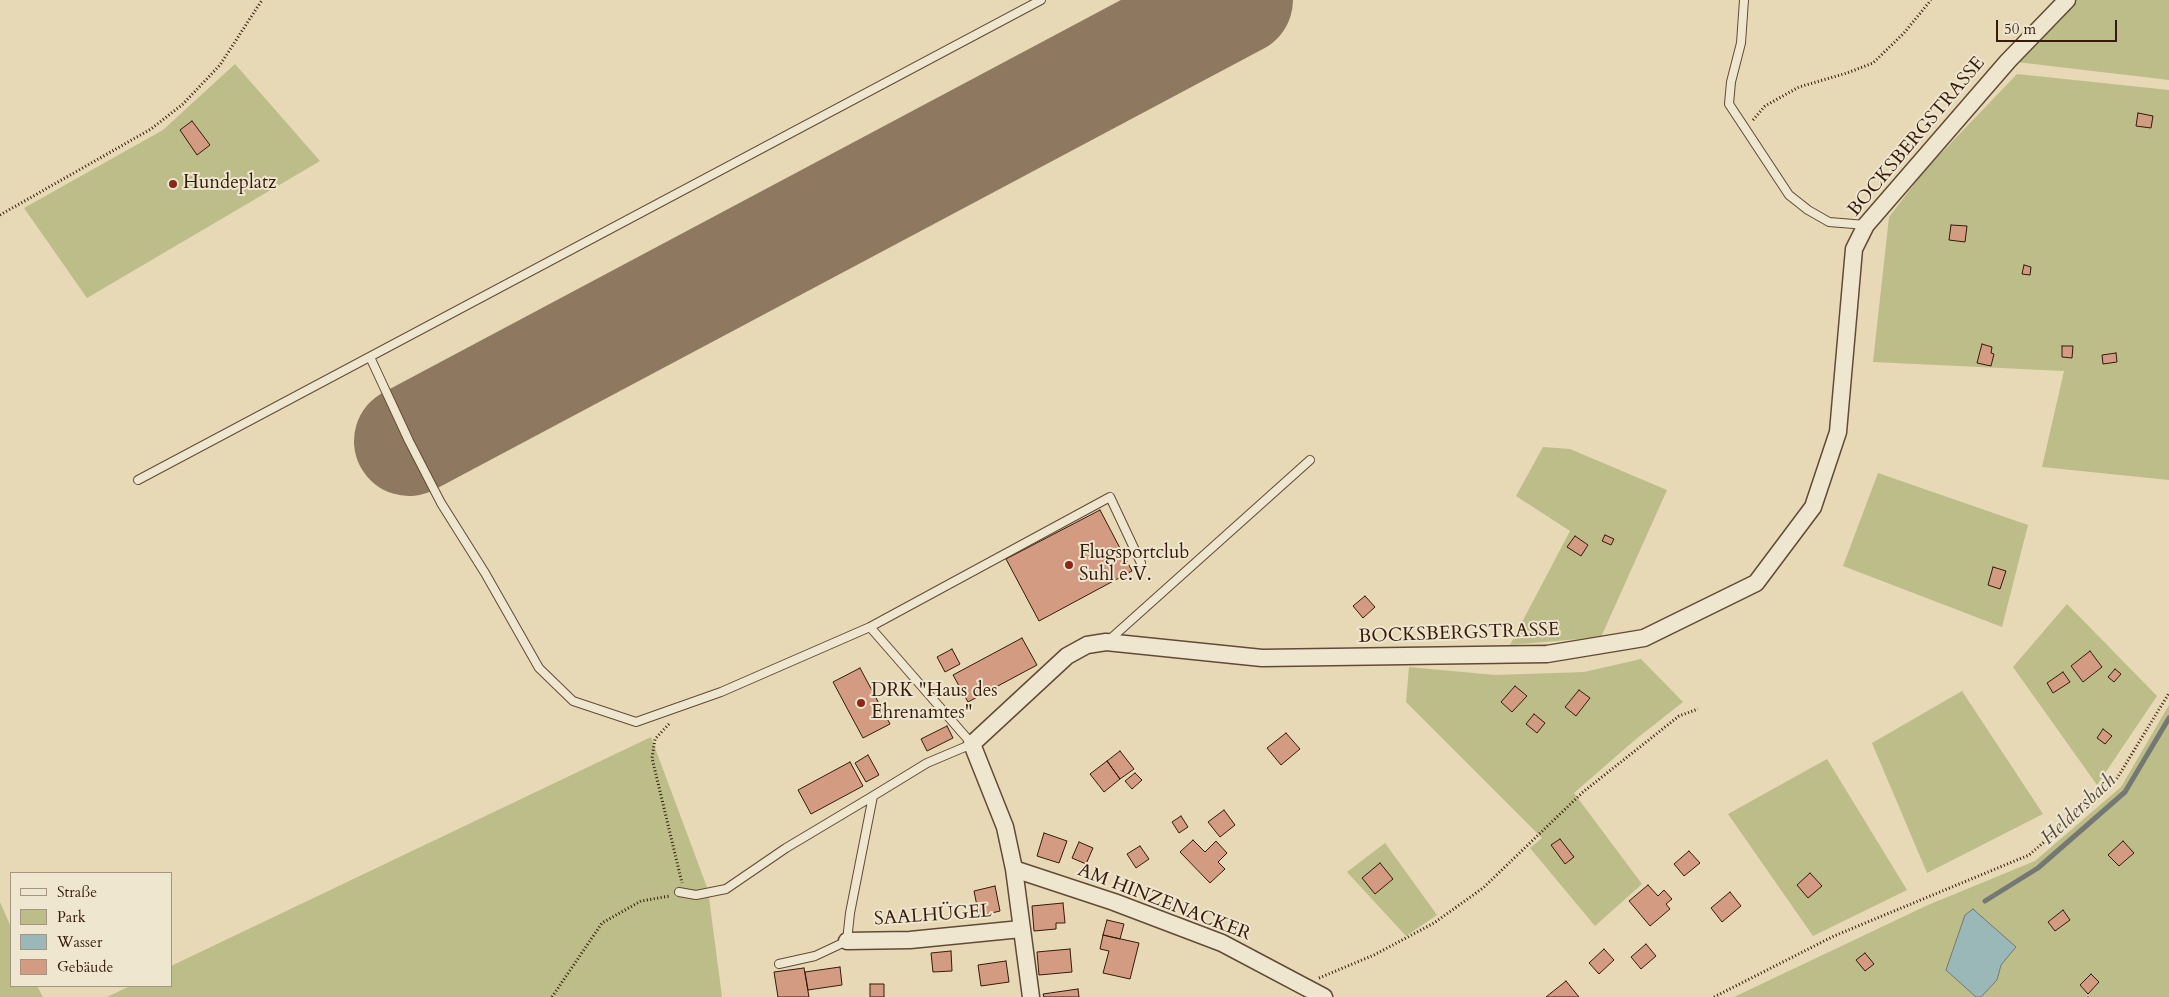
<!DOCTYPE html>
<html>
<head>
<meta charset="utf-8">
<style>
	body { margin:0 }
	#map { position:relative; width:2169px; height:997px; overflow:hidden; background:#e7d8b6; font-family:Cardo,serif }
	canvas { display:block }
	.legend { position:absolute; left:10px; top:872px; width:162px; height:115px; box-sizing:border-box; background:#efe6d0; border:1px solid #a59481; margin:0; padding:6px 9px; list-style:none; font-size:15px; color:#361a0a }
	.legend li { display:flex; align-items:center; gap:10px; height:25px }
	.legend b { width:25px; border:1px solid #a59481 }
	.scale { position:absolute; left:1996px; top:20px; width:121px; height:22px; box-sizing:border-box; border:2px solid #361a0a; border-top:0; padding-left:6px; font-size:15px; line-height:18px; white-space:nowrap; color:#361a0a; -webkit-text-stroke:4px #efe6d0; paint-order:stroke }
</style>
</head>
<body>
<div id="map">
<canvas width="2169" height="997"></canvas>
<ul class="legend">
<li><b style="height:6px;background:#efe6d0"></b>Straße</li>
<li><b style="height:14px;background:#bcbd89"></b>Park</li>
<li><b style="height:14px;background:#9bb8b8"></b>Wasser</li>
<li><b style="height:14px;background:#d39c82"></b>Gebäude</li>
</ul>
<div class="scale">50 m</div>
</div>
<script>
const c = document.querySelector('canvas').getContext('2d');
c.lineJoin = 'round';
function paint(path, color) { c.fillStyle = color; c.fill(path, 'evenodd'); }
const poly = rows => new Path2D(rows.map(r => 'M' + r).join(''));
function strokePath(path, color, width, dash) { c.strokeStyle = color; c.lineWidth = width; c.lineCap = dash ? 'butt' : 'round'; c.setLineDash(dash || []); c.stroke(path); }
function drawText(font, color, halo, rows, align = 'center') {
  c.font = font + ' Cardo,serif'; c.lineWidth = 4; c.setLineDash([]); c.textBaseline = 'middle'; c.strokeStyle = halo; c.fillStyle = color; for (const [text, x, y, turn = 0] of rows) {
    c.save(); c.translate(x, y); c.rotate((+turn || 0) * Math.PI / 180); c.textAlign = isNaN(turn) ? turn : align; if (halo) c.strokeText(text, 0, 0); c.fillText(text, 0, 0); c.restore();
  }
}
paint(poly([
	[2067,0,2169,0,2169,80,2008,61],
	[235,64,320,161,87,298,24,208,163,130],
	[2017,74,2169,90,2169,480,2042,467,2064,371,1873,362,1889,217,1925,170],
	[1543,447,1570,449,1667,490,1601,637,1510,645,1570,531,1516,496],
	[1878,473,2028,525,2002,627,1843,566],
	[2067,604,2157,696,2097,785,2013,667],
	[1641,659,1683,702,1636,739,1574,793,1642,884,1595,926,1530,848,1542,838,1406,702,1409,667,1495,675,1584,672],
	[1962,691,2043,814,1927,873,1872,743],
	[2169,705,2169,997,1734,997,1928,905,2035,861,2121,787],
	[651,737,708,890,722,997,107,997,130,986,171,986,171,966],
	[1827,759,1907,890,1813,936,1728,814],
	[1385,843,1437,915,1406,936,1347,872],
	[0,902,11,927,11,986,37,986,43,997,0,997]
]), '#bcbd89');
const water = poly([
	[1973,909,2016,947,2001,965,1997,980,1981,997,1976,997,1946,970,1965,915,1973,909]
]);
paint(water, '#9bb8b8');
strokePath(water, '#737972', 1);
strokePath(poly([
	[1985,901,2038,868,2125,792,2169,718]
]), '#737972', 5);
strokePath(poly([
	[409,441,1238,0]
]), '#8e7960', 110);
const building = poly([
	[2138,113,2153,116,2151,128,2136,126,2138,113],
	[192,121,210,145,197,155,180,130,192,121],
	[1951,225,1967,226,1965,242,1949,240,1951,225],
	[2024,265,2031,267,2030,275,2022,274,2024,265],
	[1982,344,1992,347,1991,353,1994,354,1991,366,1977,363,1982,344],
	[2062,346,2073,346,2072,358,2062,357,2062,346],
	[2116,353,2117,362,2103,364,2102,355,2116,353],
	[1100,510,1132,571,1039,621,1006,559,1100,510],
	[1605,535,1614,539,1611,545,1602,541,1605,535],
	[1575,536,1588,545,1581,556,1567,547,1575,536],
	[1993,567,2006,571,2000,589,1988,585,1993,567],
	[1365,596,1375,607,1363,618,1353,606,1365,596],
	[1022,638,1037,665,968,702,953,675,1022,638],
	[952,649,960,664,945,672,937,657,952,649],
	[2090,651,2102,667,2083,682,2071,666,2090,651],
	[860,668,890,724,863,738,833,682,860,668],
	[2115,669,2121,674,2114,682,2108,677,2115,669],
	[2063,672,2070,682,2053,693,2047,683,2063,672],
	[1515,686,1527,696,1512,712,1501,702,1515,686],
	[1579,690,1590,698,1576,716,1565,707,1579,690],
	[1534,714,1545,723,1537,733,1526,724,1534,714],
	[947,726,953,738,927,751,921,739,947,726],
	[2103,729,2112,736,2105,744,2097,738,2103,729],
	[1286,733,1300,749,1281,765,1267,748,1286,733],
	[1120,751,1134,769,1120,779,1107,761,1120,751],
	[868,755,879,775,866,782,855,763,868,755],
	[1107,761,1120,779,1104,792,1090,774,1107,761],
	[850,762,863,786,811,814,798,790,850,762],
	[1135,773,1142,780,1132,789,1125,781,1135,773],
	[1224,810,1235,825,1220,837,1208,822,1224,810],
	[1181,816,1188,827,1179,833,1172,822,1181,816],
	[1044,833,1067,841,1059,863,1037,856,1044,833],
	[1560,839,1574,857,1565,864,1551,845,1560,839],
	[1193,840,1205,852,1216,841,1227,853,1218,862,1225,869,1210,883,1180,852,1193,840],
	[2123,841,2134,853,2119,866,2108,855,2123,841],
	[1079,842,1093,848,1086,864,1072,858,1079,842],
	[1140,846,1149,859,1136,868,1127,854,1140,846],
	[1689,851,1700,863,1684,876,1674,864,1689,851],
	[1380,863,1393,879,1375,894,1362,878,1380,863],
	[1810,873,1822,886,1808,898,1797,885,1810,873],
	[1648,885,1658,896,1664,890,1672,899,1666,904,1670,909,1650,926,1629,901,1648,885],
	[995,886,1000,911,979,916,974,891,995,886],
	[1730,892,1741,906,1722,922,1711,908,1730,892],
	[1063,903,1065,923,1056,923,1056,929,1034,931,1032,906,1063,903],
	[2063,910,2070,920,2055,931,2048,922,2063,910],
	[1107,920,1124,924,1120,939,1103,935,1107,920],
	[1103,935,1139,943,1130,979,1103,973,1109,951,1100,949,1103,935],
	[1646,944,1656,956,1641,969,1631,957,1646,944],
	[1070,949,1072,972,1039,975,1037,952,1070,949],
	[1604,949,1614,960,1599,974,1589,963,1604,949],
	[951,951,952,971,933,972,931,953,951,951],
	[1865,953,1874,964,1865,971,1856,960,1865,953],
	[1006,961,1009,982,981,986,978,965,1006,961],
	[840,967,842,985,808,990,805,972,840,967],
	[804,968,809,997,778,997,774,972,804,968],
	[2091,974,2099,982,2088,994,2080,985,2091,974],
	[1566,981,1579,997,1546,997,1566,981],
	[870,984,884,984,884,997,870,997,870,984],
	[1078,989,1079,997,1044,997,1043,994,1078,989]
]);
paint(building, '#d39c82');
strokePath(building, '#361a0a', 1);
const service = poly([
	[1744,0,1741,43,1731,82,1729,104,1789,195,1808,210,1829,222,1866,225],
	[370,357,409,441,441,503,485,573,539,668,573,701,636,722,721,692,870,627],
	[138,480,1041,0],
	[1108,641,1310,460],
	[679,892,696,895,726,889,786,848,873,796],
	[779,964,815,956,847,941,850,913,873,796,927,763,972,744,870,627,1110,497,1141,563]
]);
const minor = poly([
	[1014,869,1114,902,1222,943,1324,997],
	[847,941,910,940,1021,929],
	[1031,997,1014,869,1005,827,972,744,1067,656,1087,645,1106,642,1262,658,1547,654,1644,638,1756,583,1813,507,1838,432,1854,249,1866,225,2008,61,2067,0]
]);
strokePath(service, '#624a35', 10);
strokePath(minor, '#624a35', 19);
strokePath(poly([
	[1753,120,1765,106,1799,87,1847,73,1873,63,1904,33,1931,0],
	[0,215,151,129,183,104,220,65,262,0],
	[669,724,655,739,652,758,682,883],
	[1319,978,1374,955,1434,923,1483,888,1583,792,1679,716,1698,709],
	[552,997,602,923,641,901,670,896],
	[1714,997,1834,936,2029,855,2116,780,2169,693]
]), '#361a0a', 3, [1, 2.5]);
strokePath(service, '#efe6d0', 8);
strokePath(minor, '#efe6d0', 16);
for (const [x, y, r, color] of [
	[173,184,5,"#8f2418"],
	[1069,565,5,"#8f2418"],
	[861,703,5,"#8f2418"]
]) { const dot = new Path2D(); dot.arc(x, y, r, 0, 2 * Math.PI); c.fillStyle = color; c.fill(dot); strokePath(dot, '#efe6d0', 2); }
drawText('19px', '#361a0a', '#efe6d0', [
	["BOCKSBERGSTRASSE",1917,137,-50],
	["BOCKSBERGSTRASSE",1459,634,-2],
	["AM HINZENACKER",1164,903,21],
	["SAALHÜGEL",933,916,-4]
]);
drawText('19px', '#361a0a', '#efe6d0', [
	["Hundeplatz",183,184],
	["Flugsportclub",1079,554],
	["Suhl e.V.",1079,576],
	["DRK \"Haus des",871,692],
	["Ehrenamtes\"",871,714]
], 'left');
drawText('italic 20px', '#54493e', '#efe6d0', [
	["Heldersbach",2079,810,-43]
]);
</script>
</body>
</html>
